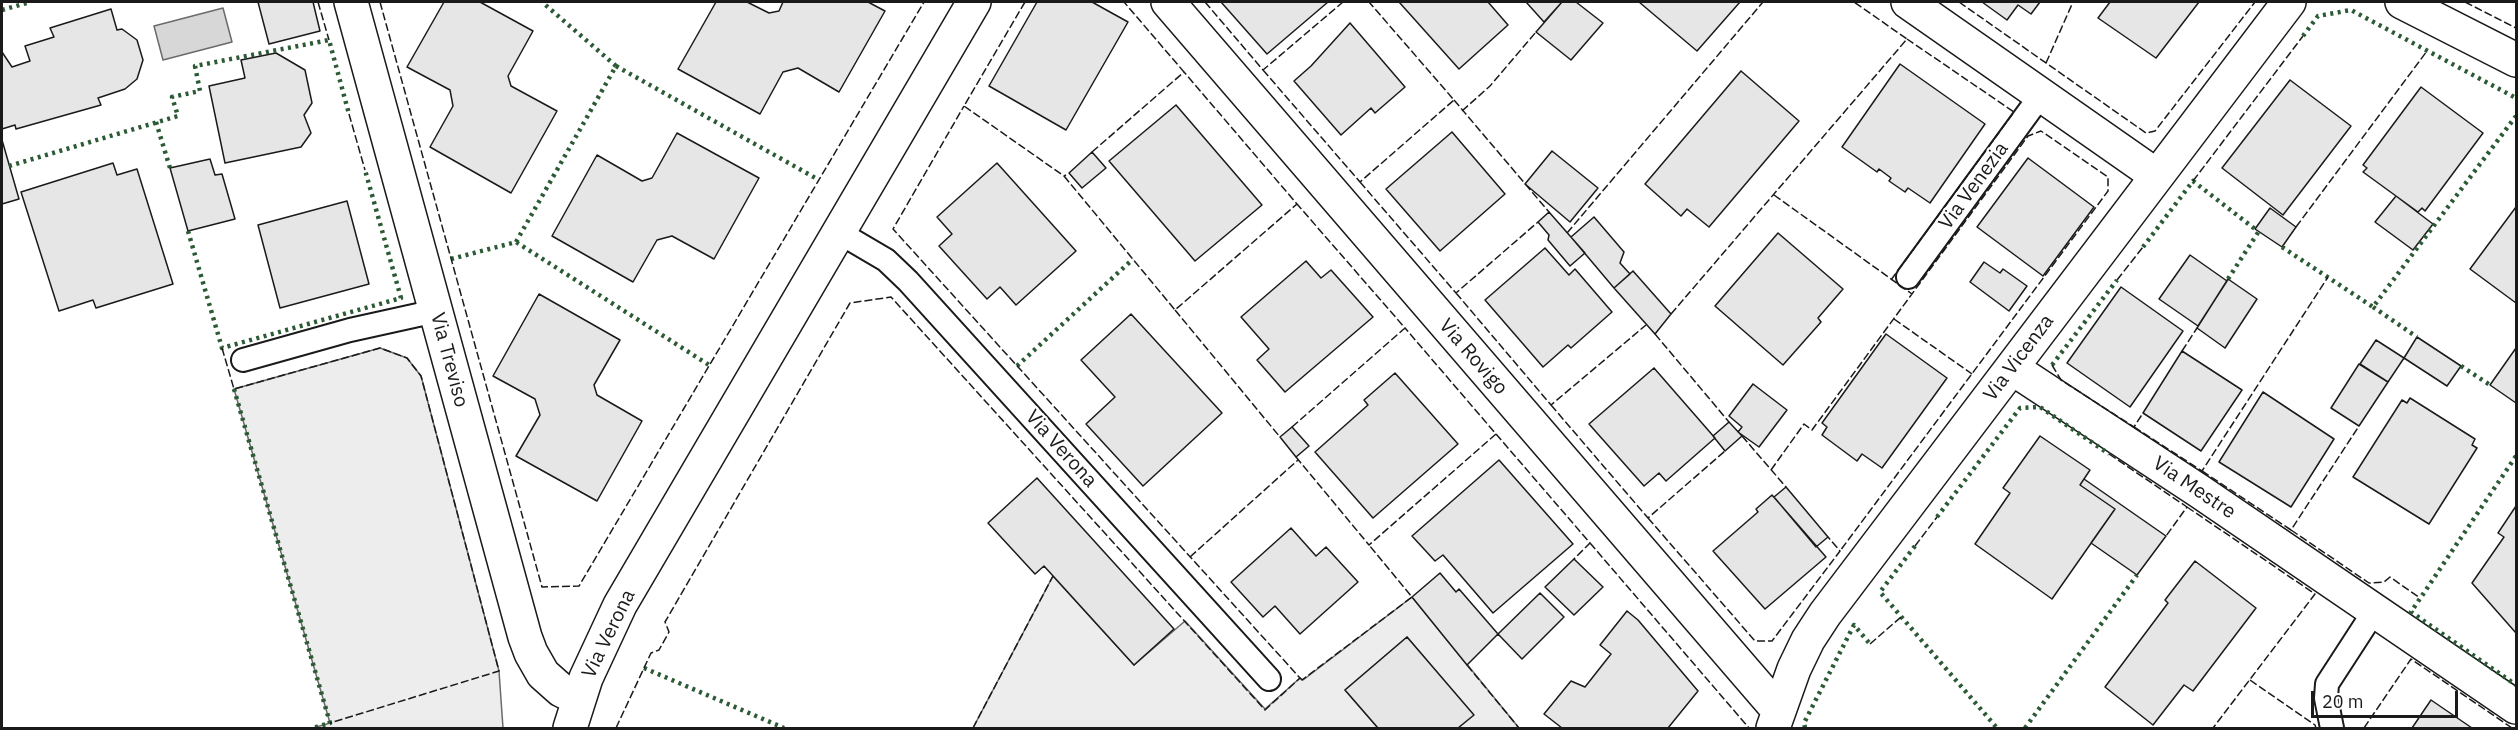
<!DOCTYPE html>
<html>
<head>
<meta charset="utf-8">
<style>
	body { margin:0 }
	#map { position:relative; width:2518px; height:730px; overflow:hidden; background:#fff; font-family:"IBM Plex Sans",sans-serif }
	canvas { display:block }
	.frame { position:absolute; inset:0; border:3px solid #1a1a1a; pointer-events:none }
	.scale { position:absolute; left:2311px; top:691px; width:147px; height:27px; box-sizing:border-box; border:3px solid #1a1a1a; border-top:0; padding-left:8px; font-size:18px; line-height:21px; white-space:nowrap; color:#1a1a1a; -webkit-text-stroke:4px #fff; paint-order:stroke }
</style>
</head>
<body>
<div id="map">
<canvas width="2518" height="730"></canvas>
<div class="frame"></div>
<div class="scale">20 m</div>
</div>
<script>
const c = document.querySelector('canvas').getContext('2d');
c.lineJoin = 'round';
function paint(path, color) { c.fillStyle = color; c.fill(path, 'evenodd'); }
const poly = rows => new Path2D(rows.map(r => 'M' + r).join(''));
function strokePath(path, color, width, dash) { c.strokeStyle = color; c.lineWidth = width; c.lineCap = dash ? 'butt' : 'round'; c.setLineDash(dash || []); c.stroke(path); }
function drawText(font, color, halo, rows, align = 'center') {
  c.font = font + ' "IBM Plex Sans",sans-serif'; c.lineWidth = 4.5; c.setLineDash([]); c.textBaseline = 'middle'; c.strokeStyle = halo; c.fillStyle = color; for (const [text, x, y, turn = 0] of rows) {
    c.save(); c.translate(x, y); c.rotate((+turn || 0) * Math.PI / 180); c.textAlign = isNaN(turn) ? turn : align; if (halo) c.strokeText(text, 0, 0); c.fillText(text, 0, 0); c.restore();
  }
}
const green = poly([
	[380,348,407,358,421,376,499,671,503,728,313,728,330,723,234,389,380,348],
	[1053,576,1134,665,1185,621,1265,709,1300,678,1303,680,1412,597,1519,728,1458,728,1473,715,1407,637,1345,690,1378,728,973,728,1053,576]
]);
paint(green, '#ededed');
strokePath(green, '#6a6a6a', 1.5);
const water = poly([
	[223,8,232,42,163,60,154,26,223,8]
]);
paint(water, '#d7d7d7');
strokePath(water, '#6a6a6a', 1.5);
const building = poly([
	[258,2,313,2,320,31,269,44,258,2],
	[444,2,480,2,533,31,508,76,511,86,557,111,511,193,430,147,453,106,450,90,407,67,444,2],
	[716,2,747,2,769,13,779,11,783,2,868,2,885,11,839,92,798,68,783,72,760,114,678,69,716,2],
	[1037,2,1092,2,1128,22,1066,130,989,86,1037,2],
	[1221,2,1328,2,1267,54,1221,2],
	[1399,2,1488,2,1508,25,1459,69,1399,2],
	[1526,2,1562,2,1544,22,1526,2],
	[1562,2,1576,2,1603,23,1571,60,1536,32,1562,2],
	[1639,2,1740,2,1697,51,1639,2],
	[1982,2,2040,2,2031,14,2018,5,2007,20,1982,2],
	[2110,2,2199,2,2156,58,2098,18,2110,2],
	[111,9,117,30,122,29,137,40,143,60,137,79,125,89,98,98,101,105,16,129,15,125,2,129,2,52,12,67,30,61,25,46,54,37,50,28,111,9],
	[1350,23,1405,87,1375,113,1371,108,1341,135,1294,81,1311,66,1350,23],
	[276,53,305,70,312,103,304,115,311,133,301,147,225,163,209,86,245,78,241,60,276,53],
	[1900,64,1985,124,1930,203,1908,188,1905,192,1889,181,1891,178,1879,169,1877,172,1842,147,1900,64],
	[1741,71,1799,121,1709,227,1687,209,1681,216,1645,184,1741,71],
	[2290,80,2351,126,2283,215,2222,168,2290,80],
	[2421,87,2483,133,2425,211,2422,208,2418,212,2363,172,2367,168,2363,165,2421,87],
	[1176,105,1262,205,1195,261,1109,161,1176,105],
	[1452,132,1505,194,1440,251,1386,189,1452,132],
	[677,133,759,178,714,259,672,236,657,240,633,282,552,236,597,155,642,181,652,178,677,133],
	[2,140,19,199,2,204,2,140],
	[1552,151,1598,188,1570,222,1525,184,1552,151],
	[1092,152,1106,168,1082,188,1069,173,1092,152],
	[2028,158,2094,207,2043,276,1977,227,2028,158],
	[210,159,215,175,222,174,235,219,188,231,170,168,210,159],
	[113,163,117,175,137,169,173,284,96,308,93,300,59,311,21,192,113,163],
	[997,163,1076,251,1016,305,1000,287,987,299,939,246,952,234,937,217,997,163],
	[2396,196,2433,224,2413,250,2375,222,2396,196],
	[347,201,369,284,280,308,258,225,347,201],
	[2516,207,2516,303,2470,269,2516,207],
	[2270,208,2296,227,2282,247,2255,229,2270,208],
	[1549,212,1585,253,1570,266,1548,240,1549,235,1538,222,1549,212],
	[1594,217,1624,252,1620,263,1630,274,1614,288,1571,237,1594,217],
	[1778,233,1843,289,1818,318,1821,322,1783,365,1715,306,1778,233],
	[1545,248,1569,275,1575,269,1612,312,1571,348,1568,345,1543,367,1485,300,1545,248],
	[2190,255,2227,281,2198,326,2159,299,2190,255],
	[1306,261,1321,278,1331,270,1373,317,1285,392,1257,360,1269,349,1241,317,1306,261],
	[1984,262,2000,273,2003,269,2027,286,2009,311,1970,282,1984,262],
	[1633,271,1671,314,1655,334,1614,288,1633,271],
	[2228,279,2257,299,2225,348,2197,328,2228,279],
	[2121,287,2183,331,2130,407,2067,363,2121,287],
	[539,294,620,340,594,385,597,395,642,421,597,501,516,456,540,415,535,399,493,376,539,294],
	[1131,314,1222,413,1143,486,1086,424,1115,397,1081,360,1131,314],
	[1886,334,1947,378,1882,468,1862,454,1857,461,1822,435,1827,427,1822,423,1886,334],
	[2417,337,2461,366,2447,386,2404,358,2417,337],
	[2376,340,2404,358,2388,382,2360,364,2376,340],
	[2516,348,2516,403,2490,385,2516,348],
	[2182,351,2242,390,2201,451,2143,413,2182,351],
	[2359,364,2388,382,2359,426,2331,408,2359,364],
	[1654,368,1715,438,1666,481,1659,473,1644,486,1589,424,1654,368],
	[1395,373,1458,444,1373,518,1315,452,1368,405,1364,400,1395,373],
	[1753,384,1787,410,1759,447,1738,432,1742,427,1729,416,1753,384],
	[2263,392,2334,439,2291,507,2219,462,2263,392],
	[2410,398,2475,439,2472,445,2477,448,2429,524,2353,477,2402,400,2407,403,2410,398],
	[1729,422,1742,436,1725,451,1713,436,1729,422],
	[1292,427,1309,446,1296,457,1280,437,1292,427],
	[2040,436,2090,470,2080,485,2115,509,2052,599,1975,544,2010,493,2003,488,2040,436],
	[1499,460,1573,544,1493,613,1443,555,1435,561,1412,536,1499,460],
	[1037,478,1174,629,1134,665,1044,566,1035,574,988,523,1037,478],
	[2084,479,2166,536,2137,575,2091,543,2115,509,2080,485,2084,479],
	[1786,487,1828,537,1816,547,1774,497,1786,487],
	[1772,495,1826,557,1765,609,1713,551,1758,512,1756,509,1772,495],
	[2516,506,2516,633,2472,583,2504,537,2498,533,2516,506],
	[1291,528,1316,556,1326,547,1358,582,1300,634,1275,606,1263,617,1231,582,1291,528],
	[1574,559,1603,587,1574,615,1545,587,1574,559],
	[2195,561,2256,608,2193,691,2184,685,2153,725,2105,687,2168,603,2165,600,2195,561],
	[1440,573,1456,592,1459,589,1498,634,1467,665,1412,597,1440,573],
	[1540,593,1564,617,1522,659,1498,634,1540,593],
	[1627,611,1638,620,1698,691,1668,728,1562,728,1544,714,1571,681,1585,687,1611,654,1600,645,1627,611],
	[1407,637,1474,715,1458,728,1378,728,1345,690,1407,637],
	[2431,700,2472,728,2412,728,2431,700]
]);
paint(building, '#e6e6e6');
strokePath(building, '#1a1a1a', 1.5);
const service = poly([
	[840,233,886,260,908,281,1269,679],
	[1908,277,2041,95],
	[243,360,350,330,436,311],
	[2332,728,2326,698,2327,684,2375,610]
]);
const minor = poly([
	[351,2,525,637,531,653,543,674,561,690,579,699],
	[1168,2,1779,711],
	[1908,2,2157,176],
	[2402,2,2516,60],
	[2012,368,2199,491,2516,707],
	[570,728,586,678,620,605,974,2],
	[1773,728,1794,669,1808,640,1825,614,2289,2]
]);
strokePath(service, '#1a1a1a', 26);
strokePath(minor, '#1a1a1a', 36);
strokePath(service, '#fff', 22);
strokePath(minor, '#fff', 33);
strokePath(poly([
	[2,10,30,2],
	[2303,36,2318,16,2351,10,2516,98],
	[616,66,819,180],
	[156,122,170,168],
	[9,166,178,116,172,97,200,91,195,66,329,40,349,114],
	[188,231,222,348,401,298,365,170],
	[516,242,616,66,542,2],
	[2143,247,2193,181,2255,229],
	[2282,247,2373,307,2516,116],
	[451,259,516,242,709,365],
	[2228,279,2259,231],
	[2373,307,2417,337],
	[2052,365,2117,280],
	[1017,366,1133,259],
	[2461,366,2490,385],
	[234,389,330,723,313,728],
	[2516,456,2411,612,2516,685],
	[1937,517,2020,408,2040,407,2109,454],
	[1915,546,1880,592,1997,728],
	[644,668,784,728],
	[1805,728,1804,723,1854,625,1870,644],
	[2025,728,2137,575]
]), '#2b5a34', 4.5, [3, 4.5]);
strokePath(poly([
	[318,2,329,40],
	[380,2,542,587,579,586,924,2],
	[1025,2,964,106,1064,176,1066,175],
	[1205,2,1263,70,1343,2],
	[1959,2,2146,133,2155,131,2255,2],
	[2465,2,2516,28],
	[2046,63,2073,2],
	[1263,70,1360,182,1454,100,1369,2],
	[1454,100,1549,212],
	[1462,111,1490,86,1536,32],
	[349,114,365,170],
	[1092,152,1184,72,1124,2],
	[1064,176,1175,310,1297,204,1184,72],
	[2193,181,2303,36],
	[1360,182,1456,293,1538,222],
	[1774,195,1912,294],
	[2296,227,2427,51],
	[1567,233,1763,2],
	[1891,280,2014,112,1907,39],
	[2117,280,2143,247],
	[1456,293,1551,405,1646,325],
	[1175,310,1280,437],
	[1671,314,1907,39,1854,2],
	[1894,319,1972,374],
	[1655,334,1729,422],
	[222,348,234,389,380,348,407,358,421,376,499,671,330,723],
	[2182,351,2197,328],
	[2052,365,2061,380,2134,427,2143,413],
	[1551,405,1648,518,1725,451],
	[1292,427,1405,328,1297,204],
	[2134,427,2202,471,2328,277],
	[1496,434,1590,543,1574,559],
	[1742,436,1786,487],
	[2109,454,2187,507,2166,536],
	[1296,457,1369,545,1496,434,1405,328],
	[1771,470,1804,424,1812,430,2028,136,2041,131,2108,177,2108,191,1840,551],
	[2202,471,2291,530,2359,426],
	[2187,507,2315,594,2213,728],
	[1648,518,1755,641,1772,641,1840,551,1828,537],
	[2291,530,2369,583,2384,582,2390,577,2420,598],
	[1590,543,1749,728],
	[1915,546,1937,517],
	[1190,557,1298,460],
	[1870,644,1901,617],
	[1467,665,1519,728],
	[1300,678,1302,680,1412,597,1369,545],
	[2250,680,2315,725,2316,728],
	[616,728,651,653,659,650,669,632,665,622,850,303,891,297,1265,710,1300,678,893,229,964,106],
	[973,728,1053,576],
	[2364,728,2411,659,2512,728]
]), '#1a1a1a', 1.5, [8, 3]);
drawText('20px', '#1a1a1a', '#fff', [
	["Via Venezia",1974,186,-54],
	["Via Rovigo",1473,357,49],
	["Via Vicenza",2019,358,-53],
	["Via Treviso",449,360,75],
	["Via Verona",1061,449,48],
	["Via Mestre",2194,488,34],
	["Via Verona",609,634,-64]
]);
</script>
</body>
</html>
